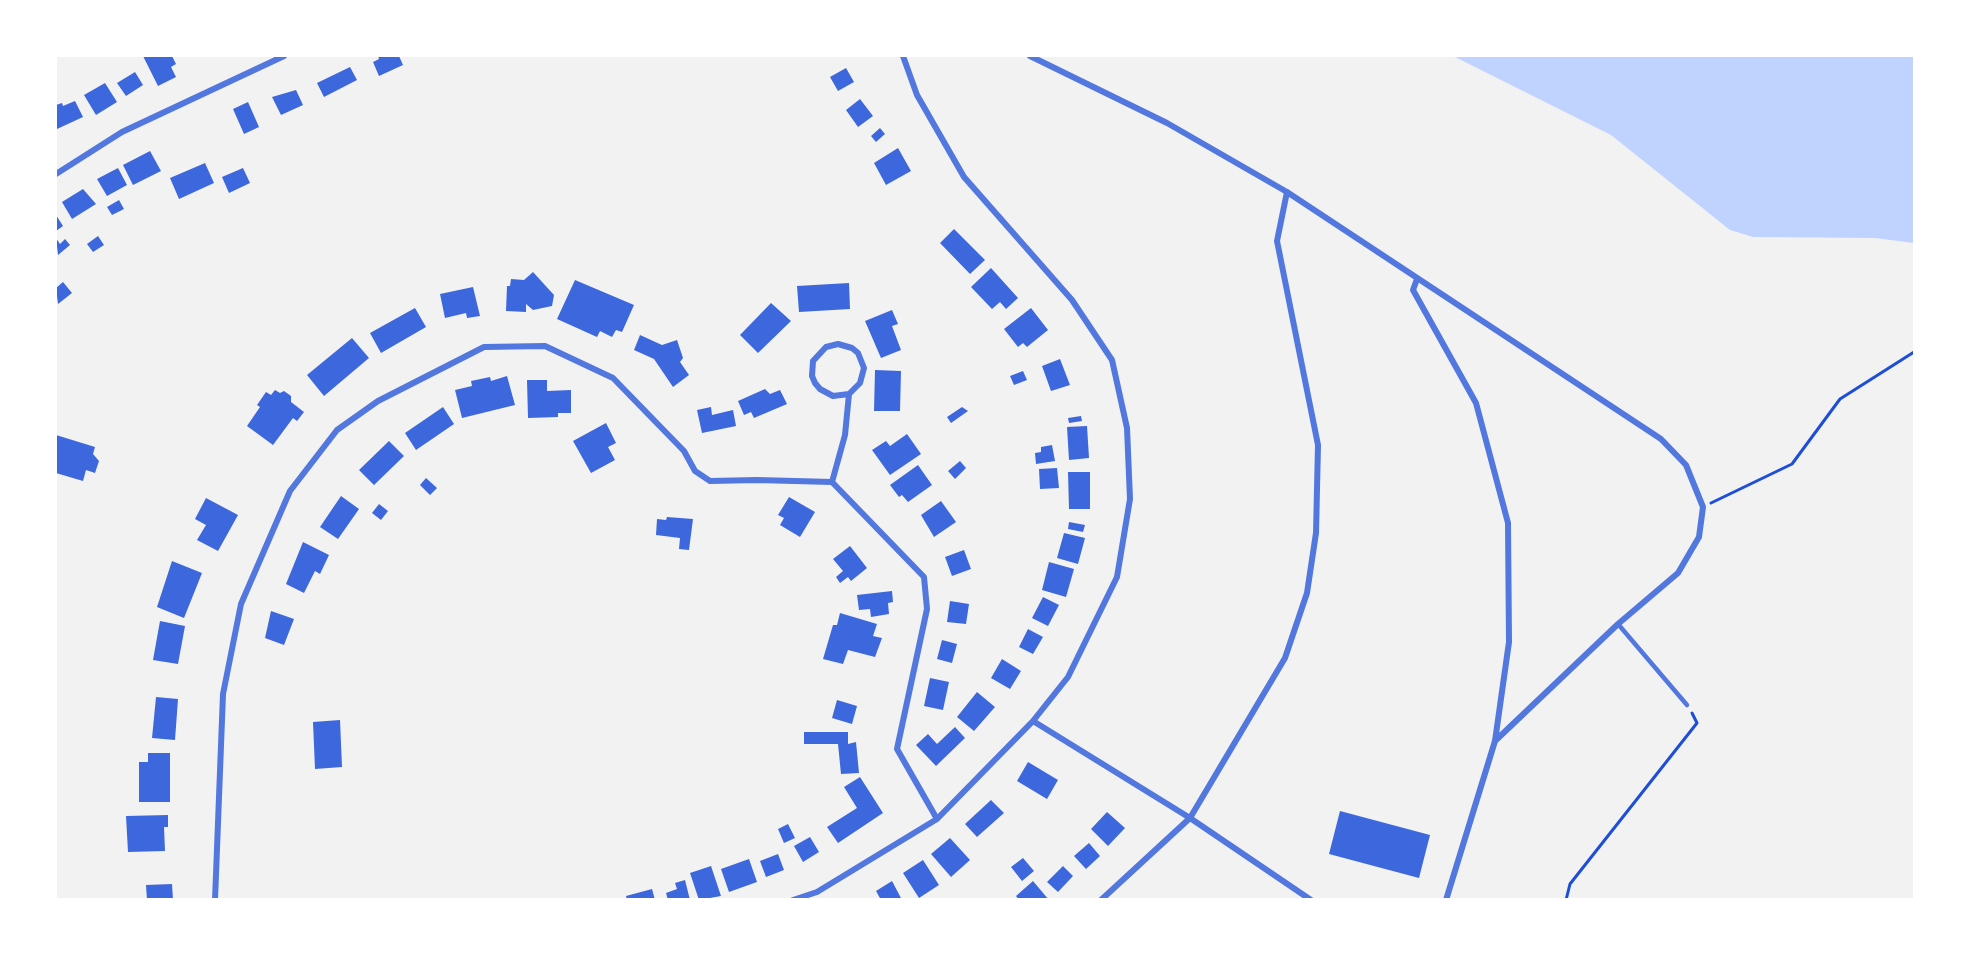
<!DOCTYPE html>
<html>
<head>
<meta charset="utf-8">
<style>
	body { margin:0 }
	#map { position:relative; width:1970px; height:955px; overflow:hidden; background:#f2f2f2; font-family:Rubik,sans-serif }
	canvas { display:block }
	.frame { position:absolute; inset:0; border:57px solid #fff; pointer-events:none }
</style>
</head>
<body>
<div id="map">
<canvas width="1970" height="955"></canvas>
<div class="frame"></div>
</div>
<script>
const c = document.querySelector('canvas').getContext('2d');
c.lineJoin = 'round';
function paint(path, color) { c.fillStyle = color; c.fill(path, 'evenodd'); }
const poly = rows => new Path2D(rows.map(r => 'M' + r).join(''));
function strokePath(path, color, width, dash) { c.strokeStyle = color; c.lineWidth = width; c.lineCap = dash ? 'butt' : 'round'; c.setLineDash(dash || []); c.stroke(path); }
paint(poly([
	[1453,56,1914,56,1914,243,1875,238,1753,237,1730,230,1611,135]
]), '#bfd3fe');
paint(poly([
	[143,56,172,56,176,64,171,67,176,77,158,86],
	[378,56,399,56,403,65,379,76,373,62,379,59],
	[350,67,357,80,324,97,317,83],
	[846,68,854,82,838,91,830,77],
	[135,72,143,85,126,96,117,83],
	[105,83,117,102,96,115,84,95],
	[296,90,303,105,281,115,272,97],
	[860,99,873,116,858,127,846,110],
	[75,101,83,117,57,129,56,105,62,103,63,106],
	[248,102,259,127,244,134,233,109],
	[880,128,885,134,876,142,871,136],
	[898,148,911,171,886,185,874,163],
	[150,151,161,171,133,185,123,165],
	[205,163,214,183,179,199,170,178],
	[118,168,127,185,107,196,97,179],
	[243,168,250,183,229,193,222,177],
	[83,189,96,204,72,219,62,202],
	[119,200,124,209,112,215,107,207],
	[56,215,63,226,56,231],
	[954,229,985,260,970,274,940,243],
	[98,236,104,245,93,252,87,244],
	[56,238,60,244,65,239,70,245,58,255],
	[991,268,1018,298,1006,309,1000,302,992,309,971,287],
	[533,272,554,295,552,306,533,310,526,304,526,312,506,311,507,286,510,286,511,279,524,280],
	[575,280,634,305,622,332,616,330,612,337,600,331,597,337,557,319],
	[63,282,72,293,58,304,56,288],
	[849,283,850,309,799,312,797,286],
	[473,287,480,316,467,318,466,313,445,318,440,294],
	[771,303,791,321,758,353,740,335],
	[415,308,426,327,381,353,370,333],
	[1031,308,1048,330,1027,347,1023,343,1018,347,1004,329],
	[892,310,898,324,892,326,901,350,881,358,865,321],
	[640,335,662,345,677,340,683,358,680,362,689,375,673,387,654,359,634,350],
	[352,338,369,358,324,396,307,375],
	[1060,359,1070,385,1051,391,1042,366],
	[875,370,901,371,900,411,874,411],
	[1023,371,1027,380,1014,385,1010,376],
	[507,376,515,405,462,418,455,390,472,386,471,381,490,377,491,381],
	[527,380,547,380,547,391,571,390,571,413,558,413,558,417,528,418],
	[765,389,770,394,780,390,787,404,754,418,751,412,744,415,738,401],
	[275,390,280,393,284,391,291,396,291,402,304,412,297,421,293,418,273,445,247,426,260,407,257,405,266,392,271,395],
	[443,407,454,424,416,450,405,433],
	[711,407,712,415,733,410,736,426,702,433,697,410],
	[962,407,968,411,951,423,947,417],
	[1081,416,1082,421,1069,423,1068,418],
	[606,423,616,443,608,447,615,460,591,473,573,441],
	[1087,426,1089,458,1069,460,1067,427],
	[907,434,921,454,890,475,872,450,886,441,890,446],
	[56,435,95,447,93,454,99,461,95,473,86,470,83,481,56,473],
	[389,441,404,456,374,485,359,470],
	[1052,445,1055,461,1036,464,1035,453,1041,452,1041,447],
	[960,461,966,468,955,479,948,471],
	[918,465,932,485,908,502,902,495,899,497,890,485],
	[1057,468,1059,488,1040,489,1039,469],
	[1068,472,1090,472,1090,509,1069,509],
	[426,478,437,488,430,495,420,485],
	[341,496,359,509,338,539,320,527],
	[789,497,815,512,800,537,780,525,784,518,778,515],
	[206,498,238,515,218,551,197,540,206,525,195,519],
	[941,501,956,522,934,537,921,515],
	[379,504,388,511,381,520,372,513],
	[667,517,693,519,689,550,679,549,680,538,656,535,657,519,666,520],
	[1069,522,1085,525,1083,532,1068,529],
	[1064,533,1085,538,1078,564,1057,558],
	[303,542,329,555,320,574,315,571,304,593,286,584],
	[850,546,867,568,851,581,848,577,840,583,836,577,843,571,833,559],
	[964,550,971,569,952,576,945,557],
	[172,561,202,573,184,618,157,607],
	[1049,562,1074,569,1066,597,1042,590],
	[892,591,893,602,888,603,889,614,871,617,870,609,859,610,857,595],
	[1043,597,1059,605,1048,626,1032,618],
	[950,601,969,604,966,624,947,622],
	[271,611,294,619,284,645,265,638],
	[840,613,877,624,873,636,882,638,875,657,848,650,843,664,823,659,833,625,837,625],
	[160,621,185,626,178,664,153,660],
	[1028,629,1043,637,1033,654,1019,647],
	[942,640,957,644,952,663,937,659],
	[1002,659,1021,671,1010,689,991,678],
	[930,678,949,682,943,710,924,706],
	[977,692,995,707,974,731,957,717],
	[156,697,178,699,175,740,152,738],
	[837,700,857,706,852,724,832,718],
	[340,720,342,767,315,769,313,722],
	[955,727,965,738,936,766,916,745,928,734,937,744],
	[804,732,848,732,848,744,856,742,859,773,841,774,838,744,804,744],
	[148,753,170,753,170,802,139,802,139,762,148,762],
	[1028,762,1058,780,1047,799,1017,781],
	[860,777,883,813,838,843,827,827,857,808,844,787],
	[991,800,1004,813,977,837,965,824],
	[1340,811,1430,835,1419,878,1329,854],
	[1107,812,1125,828,1108,846,1091,829],
	[168,815,168,827,164,827,165,851,128,852,126,816],
	[788,824,795,838,784,843,778,829],
	[810,837,819,852,803,862,794,846],
	[950,838,970,860,951,877,931,854],
	[1089,843,1100,856,1086,869,1074,856],
	[778,854,784,870,766,877,760,861],
	[1023,858,1034,871,1022,881,1011,867],
	[749,859,757,882,729,892,721,869],
	[923,860,939,885,919,898,903,873],
	[711,866,721,896,699,900,690,873],
	[1063,866,1073,876,1058,892,1047,882],
	[685,880,690,900,668,900,666,893,677,889,675,883],
	[892,881,902,900,881,900,876,891],
	[1033,881,1049,900,1019,900,1016,896],
	[172,884,173,900,147,900,146,885],
	[652,889,655,900,627,900,626,896]
]), '#3d67dc');
strokePath(poly([
	[1711,503,1792,464,1840,399,1914,352],
	[1566,900,1570,884,1697,723,1692,713]
]), '#1d4ed8', 3);
strokePath(poly([
	[1618,624,1687,705]
]), '#5277de', 4.5);
strokePath(poly([
	[1030,56,1167,123,1287,192,1661,439,1686,465,1703,507,1699,537,1678,573,1618,624,1495,741],
	[56,174,122,132,284,56],
	[1417,279,1413,290,1476,403,1508,523,1509,642,1495,741,1446,900],
	[849,394,833,396,820,389,815,383,812,376,813,361,826,347,838,344,852,348,858,353,864,368,860,383,849,394,845,435,832,482,924,577,927,609,897,749,937,819],
	[1033,721,1190,818,1311,900],
	[215,900,223,694,241,604,290,491,337,430,378,401,484,347,545,346,613,378,684,451,695,471,710,481,757,480,832,482],
	[793,900,817,892,937,819,1033,721,1068,677,1117,577,1130,499,1127,428,1112,360,1072,300,964,177,917,95,903,56],
	[1101,900,1190,818,1285,658,1307,593,1316,533,1318,445,1277,241,1287,192]
]), '#5277de', 6);
</script>
</body>
</html>
